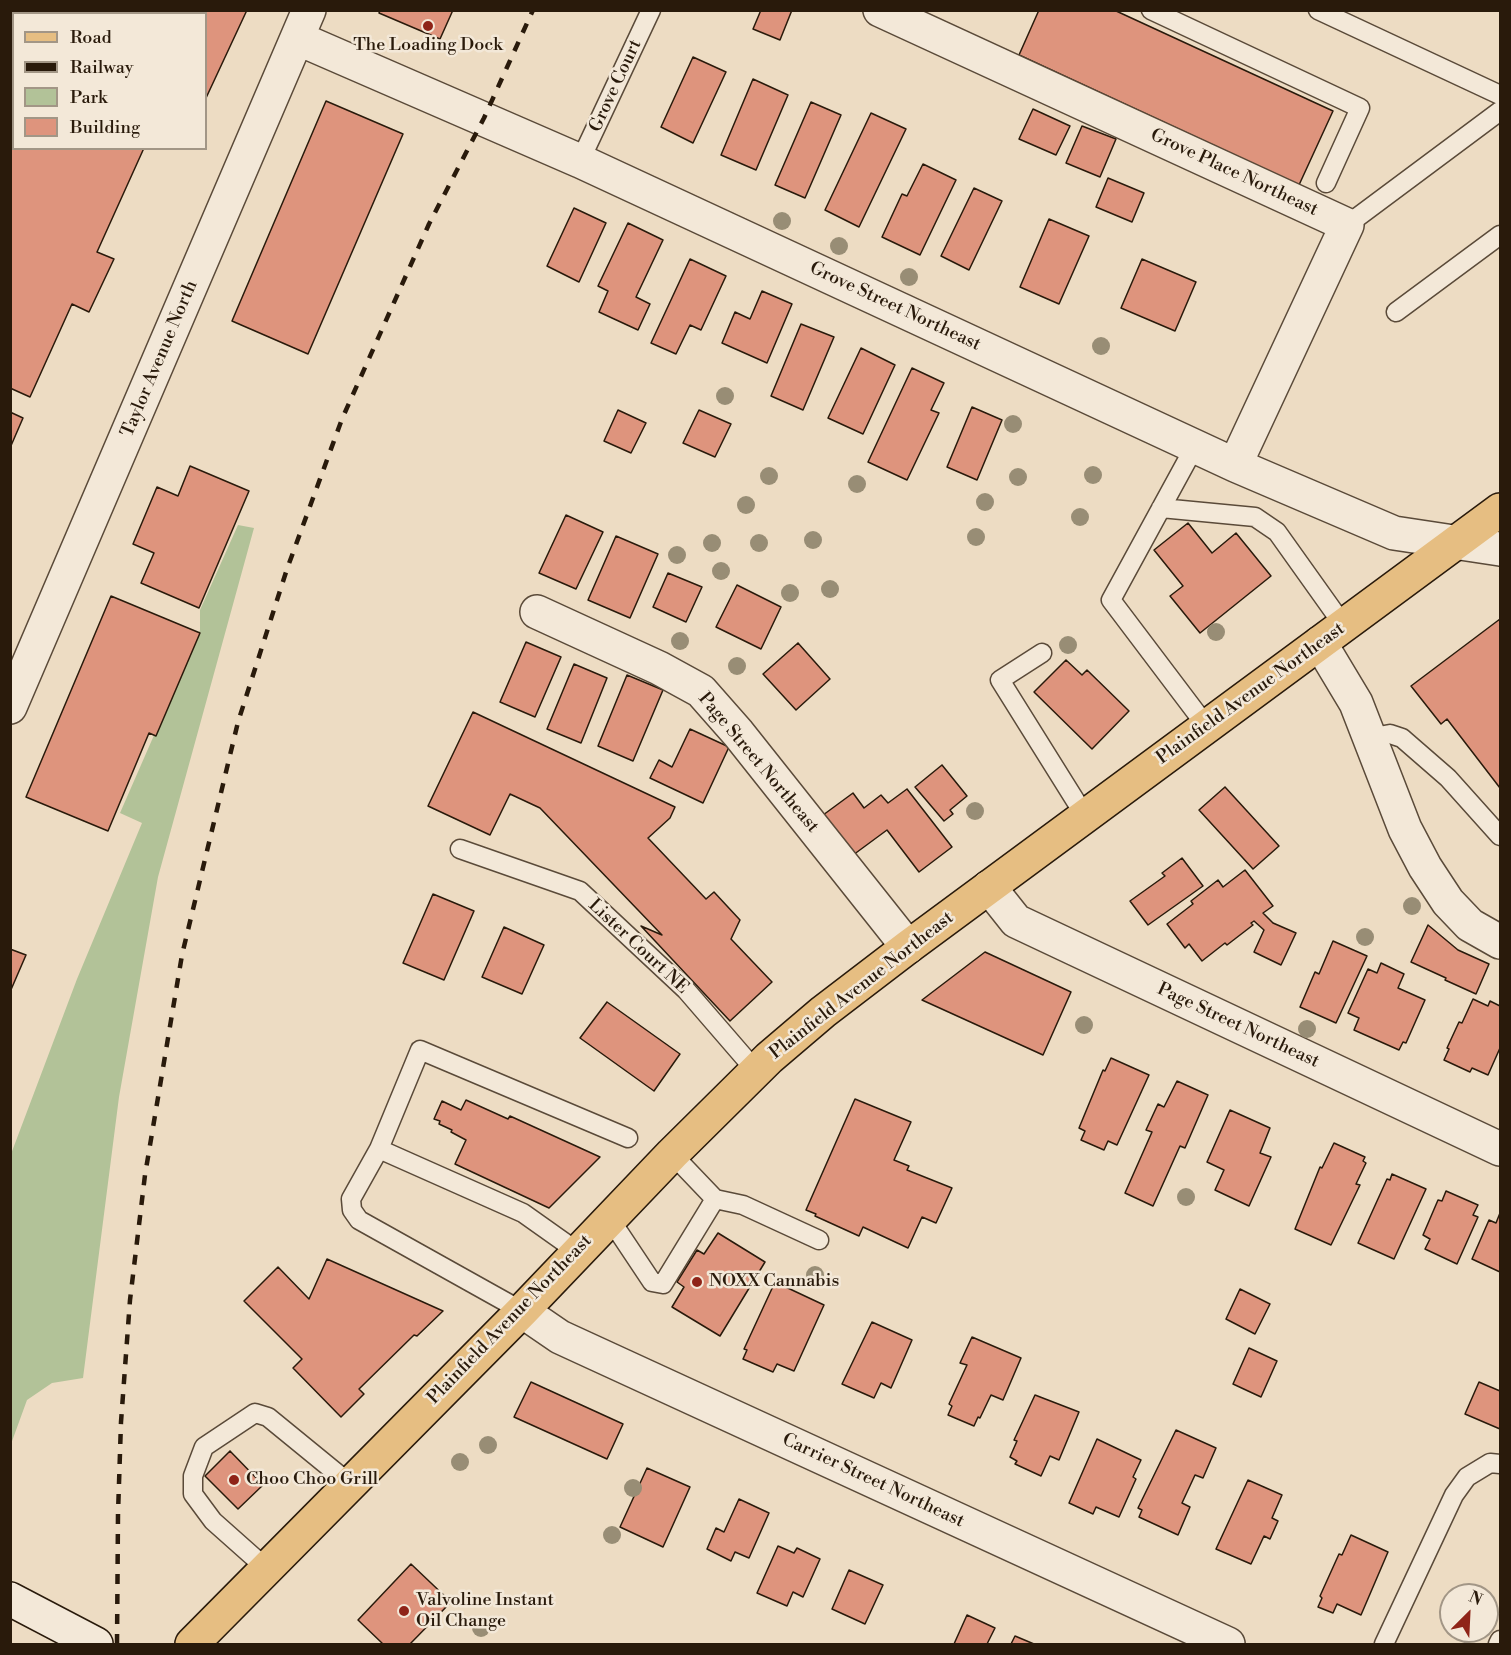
<!DOCTYPE html>
<html>
<head>
<meta charset="utf-8">
<style>
	body { margin:0 }
	#map { position:relative; width:1511px; height:1655px; overflow:hidden; background:#eddcc3; font-family:"Libre Bodoni",serif }
	canvas { display:block }
	.frame { position:absolute; inset:0; border:12px solid #291a0b; pointer-events:none }
	.legend { position:absolute; left:12px; top:12px; width:195px; height:138px; box-sizing:border-box; background:#f3e8d8; border:2px solid #a29686; margin:0; padding:8px 10px; list-style:none; font-size:18px; color:#291a0b }
	.legend li { display:flex; align-items:center; gap:12px; height:30px }
	.legend b { width:30px; border:2px solid #a29686 }
	.north { position:absolute; left:1439px; top:1583px; width:60px; height:60px; box-sizing:border-box; background:#f3e8d8; border:2px solid #a29686; border-radius:50%; rotate:24deg; font-size:16px; font-weight:700; line-height:24px; text-align:center; color:#291a0b }
	.north::after { content:''; display:block; margin:auto; width:21px; height:27px; background:#8f2418; clip-path:polygon(50% 0,100% 100%,50% 72%,0 100%) }
</style>
</head>
<body>
<div id="map">
<canvas width="1511" height="1655"></canvas>
<div class="frame"></div>
<ul class="legend">
<li><b style="height:8px;background:#e6be82"></b>Road</li>
<li><b style="height:8px;background:#291a0b"></b>Railway</li>
<li><b style="height:16px;background:#b2c298"></b>Park</li>
<li><b style="height:16px;background:#de947d"></b>Building</li>
</ul>
<div class="north">N</div>
</div>
<script>
const c = document.querySelector('canvas').getContext('2d');
c.lineJoin = 'round';
function paint(path, color) { c.fillStyle = color; c.fill(path, 'evenodd'); }
const poly = rows => new Path2D(rows.map(r => 'M' + r).join(''));
function strokePath(path, color, width, dash) { c.strokeStyle = color; c.lineWidth = width; c.lineCap = dash ? 'butt' : 'round'; c.setLineDash(dash || []); c.stroke(path); }
function drawText(font, color, halo, rows, align = 'center') {
  c.font = font + ' "Libre Bodoni",serif'; c.lineWidth = 5; c.setLineDash([]); c.textBaseline = 'middle'; c.strokeStyle = halo; c.fillStyle = color; for (const [text, x, y, turn = 0] of rows) {
    c.save(); c.translate(x, y); c.rotate((+turn || 0) * Math.PI / 180); c.textAlign = isNaN(turn) ? turn : align; if (halo) c.strokeText(text, 0, 0); c.fillText(text, 0, 0); c.restore();
  }
}
paint(poly([
	[238,525,254,528,158,877,119,1097,83,1378,52,1383,27,1400,11,1444,11,1154,77,979,142,823,120,813,200,630,200,610]
]), '#b2c298');
const building = poly([
	[10,10,247,10,206,98,206,14,14,14,14,148,144,148,97,252,114,259,89,312,72,304,30,397,10,388,10,10],
	[380,10,453,10,440,39,379,13,380,10],
	[761,10,792,10,780,40,753,29,761,10],
	[1039,10,1114,10,1333,111,1299,185,1019,55,1039,10],
	[693,57,726,72,693,143,661,127,693,57],
	[753,79,788,95,756,170,721,155,753,79],
	[326,101,403,134,308,354,232,321,326,101],
	[811,102,841,115,805,198,775,185,811,102],
	[1033,109,1070,126,1056,155,1019,139,1033,109],
	[871,113,906,129,859,227,825,210,871,113],
	[1082,126,1116,139,1100,177,1066,163,1082,126],
	[923,164,956,180,920,255,882,237,902,194,907,196,923,164],
	[1108,178,1144,193,1132,222,1096,207,1108,178],
	[974,188,1002,201,969,270,941,256,974,188],
	[574,208,606,223,579,282,547,266,574,208],
	[1049,219,1089,236,1059,304,1020,287,1049,219],
	[628,223,663,240,636,297,650,304,638,330,599,312,608,291,598,286,628,223],
	[690,259,726,276,701,330,690,325,676,354,651,343,690,259],
	[1142,259,1196,282,1175,331,1121,308,1142,259],
	[762,291,792,304,767,363,722,343,735,312,750,319,762,291],
	[801,324,834,337,803,410,771,396,801,324],
	[861,348,895,365,863,434,828,418,861,348],
	[912,368,944,383,931,410,939,413,907,480,868,462,912,368],
	[972,407,1002,420,977,480,947,467,972,407],
	[618,410,646,423,631,453,604,441,618,410],
	[699,410,731,424,715,457,683,443,699,410],
	[10,412,23,418,10,448,10,412],
	[190,466,249,491,199,608,141,583,154,553,133,544,157,487,178,496,190,466],
	[566,515,603,532,576,589,539,573,566,515],
	[1188,523,1212,553,1236,533,1271,576,1200,633,1170,596,1183,586,1154,550,1188,523],
	[616,536,658,554,630,618,588,600,616,536],
	[668,573,702,587,686,622,653,607,668,573],
	[737,585,781,607,761,649,716,627,737,585],
	[111,596,200,633,156,736,149,733,108,831,26,797,111,596],
	[1500,619,1500,788,1447,719,1441,724,1411,686,1500,619],
	[526,642,561,657,535,717,500,702,526,642],
	[798,643,830,679,796,710,763,674,798,643],
	[1066,660,1082,675,1087,670,1129,711,1092,749,1034,692,1066,660],
	[574,664,607,678,581,743,547,729,574,664],
	[627,675,663,690,633,761,598,746,627,675],
	[473,712,675,807,670,818,648,838,706,899,714,892,740,920,731,939,772,982,730,1021,641,926,662,935,540,808,510,794,490,835,428,806,473,712],
	[690,729,729,747,703,803,650,778,659,760,672,767,690,729],
	[942,765,967,796,950,810,953,814,944,821,915,787,942,765],
	[1225,787,1279,846,1253,869,1199,810,1225,787],
	[907,789,952,847,919,872,887,830,849,858,819,818,853,793,864,808,881,795,888,803,907,789],
	[1182,858,1203,886,1148,925,1130,901,1165,876,1162,873,1182,858],
	[1245,870,1273,906,1263,913,1273,923,1296,933,1281,965,1254,952,1264,930,1254,921,1251,923,1253,925,1227,945,1225,943,1202,961,1189,944,1185,948,1167,924,1193,904,1191,901,1218,880,1223,887,1245,870],
	[433,894,474,911,444,980,403,963,433,894],
	[1428,925,1458,950,1489,964,1476,994,1445,980,1446,978,1411,962,1428,925],
	[504,927,544,945,522,994,482,977,504,927],
	[1333,941,1367,956,1336,1023,1300,1007,1315,972,1319,974,1333,941],
	[10,949,26,955,10,992,10,949],
	[985,952,1071,992,1043,1055,922,1000,985,952],
	[1381,963,1404,974,1398,988,1425,1000,1406,1043,1403,1042,1399,1050,1354,1030,1359,1018,1348,1013,1368,969,1377,973,1381,963],
	[1473,999,1488,1006,1490,1001,1500,1006,1500,1048,1488,1075,1472,1068,1470,1072,1444,1060,1449,1049,1447,1048,1459,1022,1462,1023,1473,999],
	[607,1002,680,1054,654,1091,580,1038,607,1002],
	[1111,1058,1149,1075,1117,1145,1108,1141,1104,1150,1081,1140,1085,1131,1079,1128,1103,1070,1105,1071,1111,1058],
	[1177,1081,1208,1095,1185,1148,1180,1146,1153,1206,1125,1193,1152,1132,1146,1130,1158,1104,1164,1107,1177,1081],
	[855,1099,911,1122,894,1160,909,1166,907,1170,952,1188,936,1223,922,1217,908,1248,863,1227,859,1236,815,1216,816,1214,806,1210,855,1099],
	[466,1100,508,1119,510,1116,600,1157,549,1208,455,1164,466,1140,451,1132,452,1130,439,1124,440,1121,434,1119,442,1101,461,1110,466,1100],
	[1230,1110,1270,1128,1260,1153,1271,1157,1249,1206,1215,1190,1224,1170,1207,1162,1230,1110],
	[1334,1143,1365,1157,1363,1161,1366,1163,1356,1184,1360,1185,1331,1245,1295,1229,1320,1167,1322,1168,1334,1143],
	[1392,1174,1426,1189,1394,1259,1358,1243,1387,1179,1390,1180,1392,1174],
	[1446,1191,1478,1205,1473,1215,1478,1217,1457,1264,1425,1249,1430,1239,1423,1235,1438,1200,1442,1201,1446,1191],
	[1500,1213,1500,1272,1472,1259,1489,1220,1496,1223,1500,1213],
	[718,1233,765,1262,720,1336,672,1307,684,1287,677,1282,697,1250,704,1254,718,1233],
	[327,1259,443,1311,417,1336,414,1335,359,1389,364,1394,341,1417,293,1368,302,1359,244,1301,278,1267,309,1299,327,1259],
	[775,1282,824,1305,794,1371,777,1364,773,1372,743,1359,747,1350,744,1349,775,1282],
	[1240,1289,1270,1304,1255,1334,1226,1319,1240,1289],
	[872,1322,912,1340,891,1388,881,1383,874,1398,842,1384,872,1322],
	[972,1337,1021,1358,1003,1400,991,1395,980,1418,978,1417,974,1426,948,1415,952,1406,949,1404,967,1365,960,1363,972,1337],
	[1249,1348,1277,1361,1261,1397,1233,1384,1249,1348],
	[531,1382,623,1424,607,1459,514,1417,531,1382],
	[1479,1382,1500,1391,1500,1429,1465,1414,1479,1382],
	[1035,1395,1079,1412,1059,1460,1050,1456,1041,1476,1015,1464,1017,1461,1010,1457,1017,1441,1014,1440,1035,1395],
	[1176,1430,1216,1448,1203,1478,1195,1475,1182,1503,1190,1507,1178,1535,1139,1517,1142,1510,1138,1508,1176,1430],
	[1097,1439,1141,1460,1133,1477,1136,1479,1119,1517,1096,1507,1093,1514,1069,1503,1097,1439],
	[230,1451,263,1485,238,1509,205,1476,230,1451],
	[647,1468,690,1487,663,1547,620,1527,647,1468],
	[1248,1480,1282,1495,1272,1518,1278,1521,1270,1539,1264,1536,1251,1564,1216,1549,1248,1480],
	[739,1499,769,1513,749,1558,735,1552,731,1561,707,1549,716,1528,724,1532,739,1499],
	[1351,1535,1388,1552,1361,1615,1337,1604,1333,1613,1318,1607,1322,1598,1320,1596,1339,1554,1342,1555,1351,1535],
	[778,1546,794,1553,797,1548,820,1559,803,1597,793,1592,787,1606,757,1593,778,1546],
	[411,1564,451,1602,410,1644,383,1644,358,1620,411,1564],
	[849,1570,883,1585,865,1624,832,1609,849,1570],
	[967,1615,995,1628,987,1644,954,1644,967,1615],
	[1015,1636,1034,1644,1011,1644,1015,1636]
]);
paint(building, '#de947d');
strokePath(building, '#291a0b', 1.5);
const lane = poly([
	[1151,10,1360,108,1326,183],
	[1318,10,1500,95],
	[580,161,651,10],
	[1347,225,1500,111],
	[1396,312,1500,235],
	[1195,446,1111,600,1207,727],
	[1161,508,1255,517,1277,532,1344,626],
	[1042,653,1000,680,1085,816],
	[1368,738,1390,734,1402,738,1448,778,1500,836],
	[460,849,580,891,686,990,756,1071],
	[379,1149,420,1050,628,1138],
	[672,1154,715,1199,743,1205,819,1240],
	[610,1219,652,1282,663,1284,715,1199],
	[522,1311,359,1220,352,1210,351,1199,379,1149,523,1213,578,1252],
	[267,1569,213,1521,193,1494,193,1476,204,1447,255,1413,268,1417,350,1484],
	[1384,1644,1454,1495,1467,1477,1490,1463,1500,1464],
	[1498,1644,1500,1640]
]);
const street = poly([
	[880,10,1347,225,1235,465],
	[297,38,580,161,1235,465,1394,533,1500,549],
	[537,612,659,668,701,691,738,733,908,947],
	[1320,643,1356,703,1405,829,1425,867,1448,902,1470,925,1500,942],
	[10,707,309,10],
	[989,887,1016,921,1500,1149],
	[522,1311,560,1337,1228,1644]
]);
const secondary = poly([
	[10,1599,96,1644]
]);
const primary = poly([
	[192,1644,522,1311,672,1154,769,1058,823,1012,908,947,1500,510]
]);
strokePath(lane, '#5a4a39', 21);
strokePath(street, '#5a4a39', 36);
strokePath(secondary, '#291a0b', 36);
strokePath(primary, '#291a0b', 36);
strokePath(lane, '#f3e8d8', 18);
strokePath(street, '#f3e8d8', 33);
strokePath(secondary, '#f3e8d8', 33);
strokePath(primary, '#e6be82', 33);
strokePath(poly([
	[117,1644,118,1514,121,1422,130,1300,145,1175,182,955,238,722,287,569,342,419,429,224,484,118,533,10]
]), '#291a0b', 4.5, [10, 10]);
c.fillStyle = '#988d75';
for (const [x, y] of [
	[782,221],
	[839,246],
	[909,277],
	[1101,346],
	[725,396],
	[1013,424],
	[1093,475],
	[769,476],
	[1018,477],
	[857,484],
	[985,502],
	[746,505],
	[1080,517],
	[976,537],
	[813,540],
	[712,543],
	[759,543],
	[677,555],
	[721,571],
	[830,589],
	[790,593],
	[1216,632],
	[680,641],
	[1068,645],
	[737,666],
	[975,811],
	[1412,906],
	[1365,937],
	[1084,1025],
	[1307,1029],
	[1186,1197],
	[815,1275],
	[488,1445],
	[460,1462],
	[633,1488],
	[612,1535],
	[481,1628]
]) { c.beginPath(); c.arc(x, y, 9, 0, 2 * Math.PI); c.fill(); }
for (const [x, y, r, color] of [
	[428,26,6,"#8f2418"],
	[697,1282,6,"#8f2418"],
	[234,1480,6,"#8f2418"],
	[404,1611,6,"#8f2418"]
]) { const dot = new Path2D(); dot.arc(x, y, r, 0, 2 * Math.PI); c.fillStyle = color; c.fill(dot); strokePath(dot, '#f3e8d8', 2); }
drawText('18px', '#291a0b', '#f3e8d8', [
	["The Loading Dock",428,46,"center"],
	["NOXX Cannabis",709,1282],
	["Choo Choo Grill",246,1480],
	["Valvoline Instant",416,1601],
	["Oil Change",416,1622]
], 'left');
drawText('18px', '#291a0b', '#f3e8d8', [
	["Grove Court",616,86,-65],
	["Grove Place Northeast",1234,173,25],
	["Grove Street Northeast",895,307,25],
	["Taylor Avenue North",160,359,-67],
	["Plainfield Avenue Northeast",1251,694,-36],
	["Page Street Northeast",758,763,50],
	["Lister Court NE",638,947,43],
	["Plainfield Avenue Northeast",862,986,-38],
	["Page Street Northeast",1238,1026,25],
	["Plainfield Avenue Northeast",510,1320,-46],
	["Carrier Street Northeast",873,1481,25]
]);
</script>
</body>
</html>
